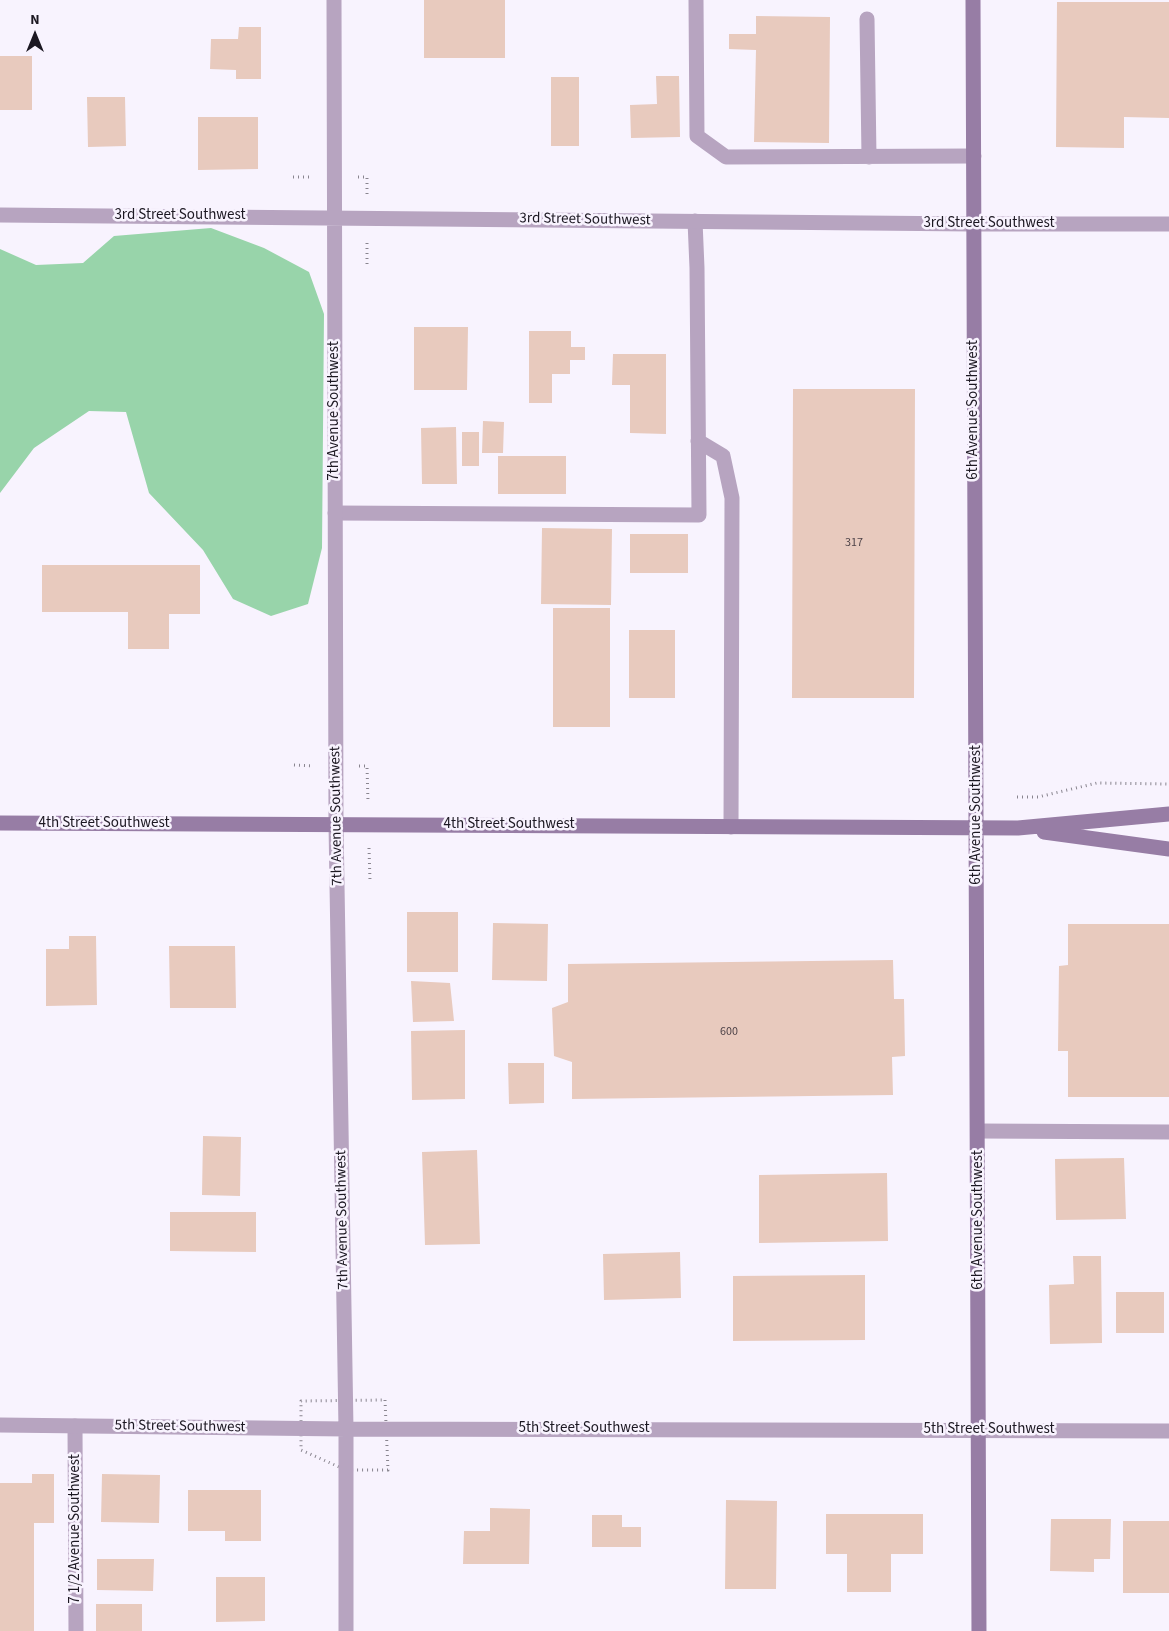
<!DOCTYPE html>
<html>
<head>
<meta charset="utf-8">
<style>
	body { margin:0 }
	#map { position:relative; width:1169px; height:1631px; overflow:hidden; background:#f8f3fe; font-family:"Source Sans 3",sans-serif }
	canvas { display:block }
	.north { position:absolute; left:10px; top:10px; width:50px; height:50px; -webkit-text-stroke:4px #f8f3fe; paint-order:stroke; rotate:0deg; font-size:14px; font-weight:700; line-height:20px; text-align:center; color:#1c1822 }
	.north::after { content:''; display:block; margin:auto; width:18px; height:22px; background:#1c1822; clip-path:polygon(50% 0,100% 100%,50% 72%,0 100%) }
</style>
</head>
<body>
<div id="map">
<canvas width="1169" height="1631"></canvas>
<div class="north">N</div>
</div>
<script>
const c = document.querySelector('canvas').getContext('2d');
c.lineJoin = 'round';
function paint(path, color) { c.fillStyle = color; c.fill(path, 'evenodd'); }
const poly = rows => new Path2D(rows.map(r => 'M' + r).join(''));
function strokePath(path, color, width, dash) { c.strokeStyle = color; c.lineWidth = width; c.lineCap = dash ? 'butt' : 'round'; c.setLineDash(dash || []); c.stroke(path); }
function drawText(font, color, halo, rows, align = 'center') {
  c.font = font + ' "Source Sans 3",sans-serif'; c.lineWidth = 5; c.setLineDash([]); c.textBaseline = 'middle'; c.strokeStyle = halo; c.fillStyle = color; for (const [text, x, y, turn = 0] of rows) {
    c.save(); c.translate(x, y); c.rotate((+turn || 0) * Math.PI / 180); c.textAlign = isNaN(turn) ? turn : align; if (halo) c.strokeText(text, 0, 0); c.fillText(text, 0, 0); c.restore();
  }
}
paint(poly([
	[211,228,264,248,309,272,324,314,322,548,308,604,271,616,233,599,203,550,149,493,126,412,89,411,34,448,0,493,0,249,36,265,83,263,114,236]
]), '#98d4aa');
paint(poly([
	[424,0,505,0,505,58,424,58],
	[1057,2,1169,2,1169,118,1124,117,1124,148,1056,147],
	[756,16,830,17,829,143,754,142,756,50,729,49,729,34,756,34],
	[239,27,261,27,261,79,236,79,236,70,210,69,211,39,238,39],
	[0,56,32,56,32,110,0,110],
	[656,76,679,76,680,137,631,138,630,105,657,104],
	[551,77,579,77,579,146,551,146],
	[87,97,125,97,126,146,88,147],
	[198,117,258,117,258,169,198,170],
	[414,327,468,327,467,390,414,390],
	[529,331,571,331,571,347,585,347,585,360,570,360,570,374,552,374,552,403,529,403],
	[613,354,666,354,666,434,630,433,630,385,612,385],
	[793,389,915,389,914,698,792,698],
	[483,421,504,422,503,453,482,453],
	[456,427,457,484,422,484,421,428],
	[462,432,479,432,479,466,462,466],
	[498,456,566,456,566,494,498,494],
	[542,528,612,529,611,605,541,604],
	[630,534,688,534,688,573,630,573],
	[42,565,200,565,200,614,169,614,169,649,128,649,128,612,42,612],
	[553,608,610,608,610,727,553,727],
	[629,630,675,630,675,698,629,698],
	[407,912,458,912,458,972,407,972],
	[493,923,548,924,547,981,492,980],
	[1068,924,1169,924,1169,1097,1068,1097,1068,1051,1058,1051,1059,966,1068,965],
	[69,936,96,936,97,1005,46,1006,46,949,69,949],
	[169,946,235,946,236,1008,170,1008],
	[893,960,894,999,904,999,905,1056,892,1057,893,1095,572,1099,572,1062,554,1056,552,1008,568,1002,568,964],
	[411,981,450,983,454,1021,413,1022],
	[465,1030,465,1099,412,1100,411,1031],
	[508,1063,544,1063,544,1103,509,1104],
	[203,1136,241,1137,240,1196,202,1195],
	[477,1150,480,1244,425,1245,422,1152],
	[1124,1158,1126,1219,1056,1220,1055,1159],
	[887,1173,888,1241,759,1243,759,1175],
	[170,1212,256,1212,256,1252,170,1251],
	[680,1252,681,1298,604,1300,603,1254],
	[1073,1256,1101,1256,1102,1343,1050,1344,1049,1285,1074,1284],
	[865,1275,865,1340,733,1341,733,1276],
	[1116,1292,1164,1292,1164,1333,1116,1333],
	[32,1474,54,1474,54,1523,34,1523,34,1631,0,1631,0,1483,32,1483],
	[102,1474,160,1475,159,1523,101,1522],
	[188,1490,261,1490,261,1541,225,1541,225,1531,188,1531],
	[726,1500,777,1501,776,1589,725,1589],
	[490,1508,530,1509,529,1564,463,1564,464,1531,490,1531],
	[826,1514,923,1514,923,1554,891,1554,891,1592,847,1592,847,1554,826,1554],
	[592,1515,622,1515,622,1527,641,1527,641,1547,592,1547],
	[1051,1519,1111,1519,1110,1559,1094,1559,1094,1572,1050,1571],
	[1123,1521,1169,1521,1169,1593,1123,1593],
	[97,1559,154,1559,153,1591,97,1590],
	[216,1577,265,1577,265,1621,216,1622],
	[96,1604,142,1604,142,1631,96,1631]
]), '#e8cabe');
strokePath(poly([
	[293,177,312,177],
	[358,177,367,177,367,194],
	[367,243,367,265],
	[294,765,313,766],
	[359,766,367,766,368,802],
	[1017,797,1038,797,1097,783,1169,784],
	[369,848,370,881],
	[385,1400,388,1470,346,1470,301,1450,301,1401,385,1400]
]), '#89858f', 3, [1, 4]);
strokePath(poly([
	[696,0,697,136,726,157,974,156],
	[867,19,869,157],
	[698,441,723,456,732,498,731,827],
	[335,513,699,515,697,268,695,221],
	[978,1131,1169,1132],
	[75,1426,76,1631]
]), '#b7a4c0', 15);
strokePath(poly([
	[334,0,336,824,346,1429,346,1631],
	[0,215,973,224,1169,224],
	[0,1425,346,1429,1169,1431]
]), '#b7a4c0', 15);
strokePath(poly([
	[973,0,979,1631],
	[0,823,1018,828,1169,814],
	[1044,832,1169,849]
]), '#977da5', 15);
drawText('12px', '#4f4449', null, [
	["317",854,543],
	["600",729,1032]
]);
drawText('15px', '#1c1822', '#f8f3fe', [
	["3rd Street Southwest",180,216],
	["3rd Street Southwest",585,220,1],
	["3rd Street Southwest",989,224],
	["6th Avenue Southwest",974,410,-90],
	["7th Avenue Southwest",335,411,-90],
	["6th Avenue Southwest",977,815,-90],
	["7th Avenue Southwest",337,816,-91],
	["4th Street Southwest",104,824],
	["4th Street Southwest",509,825],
	["7th Avenue Southwest",343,1220,-91],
	["6th Avenue Southwest",979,1220,-90],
	["5th Street Southwest",180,1427,1],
	["5th Street Southwest",584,1429],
	["5th Street Southwest",989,1430],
	["7 1/2 Avenue Southwest",76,1529,-90]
]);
</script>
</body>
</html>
